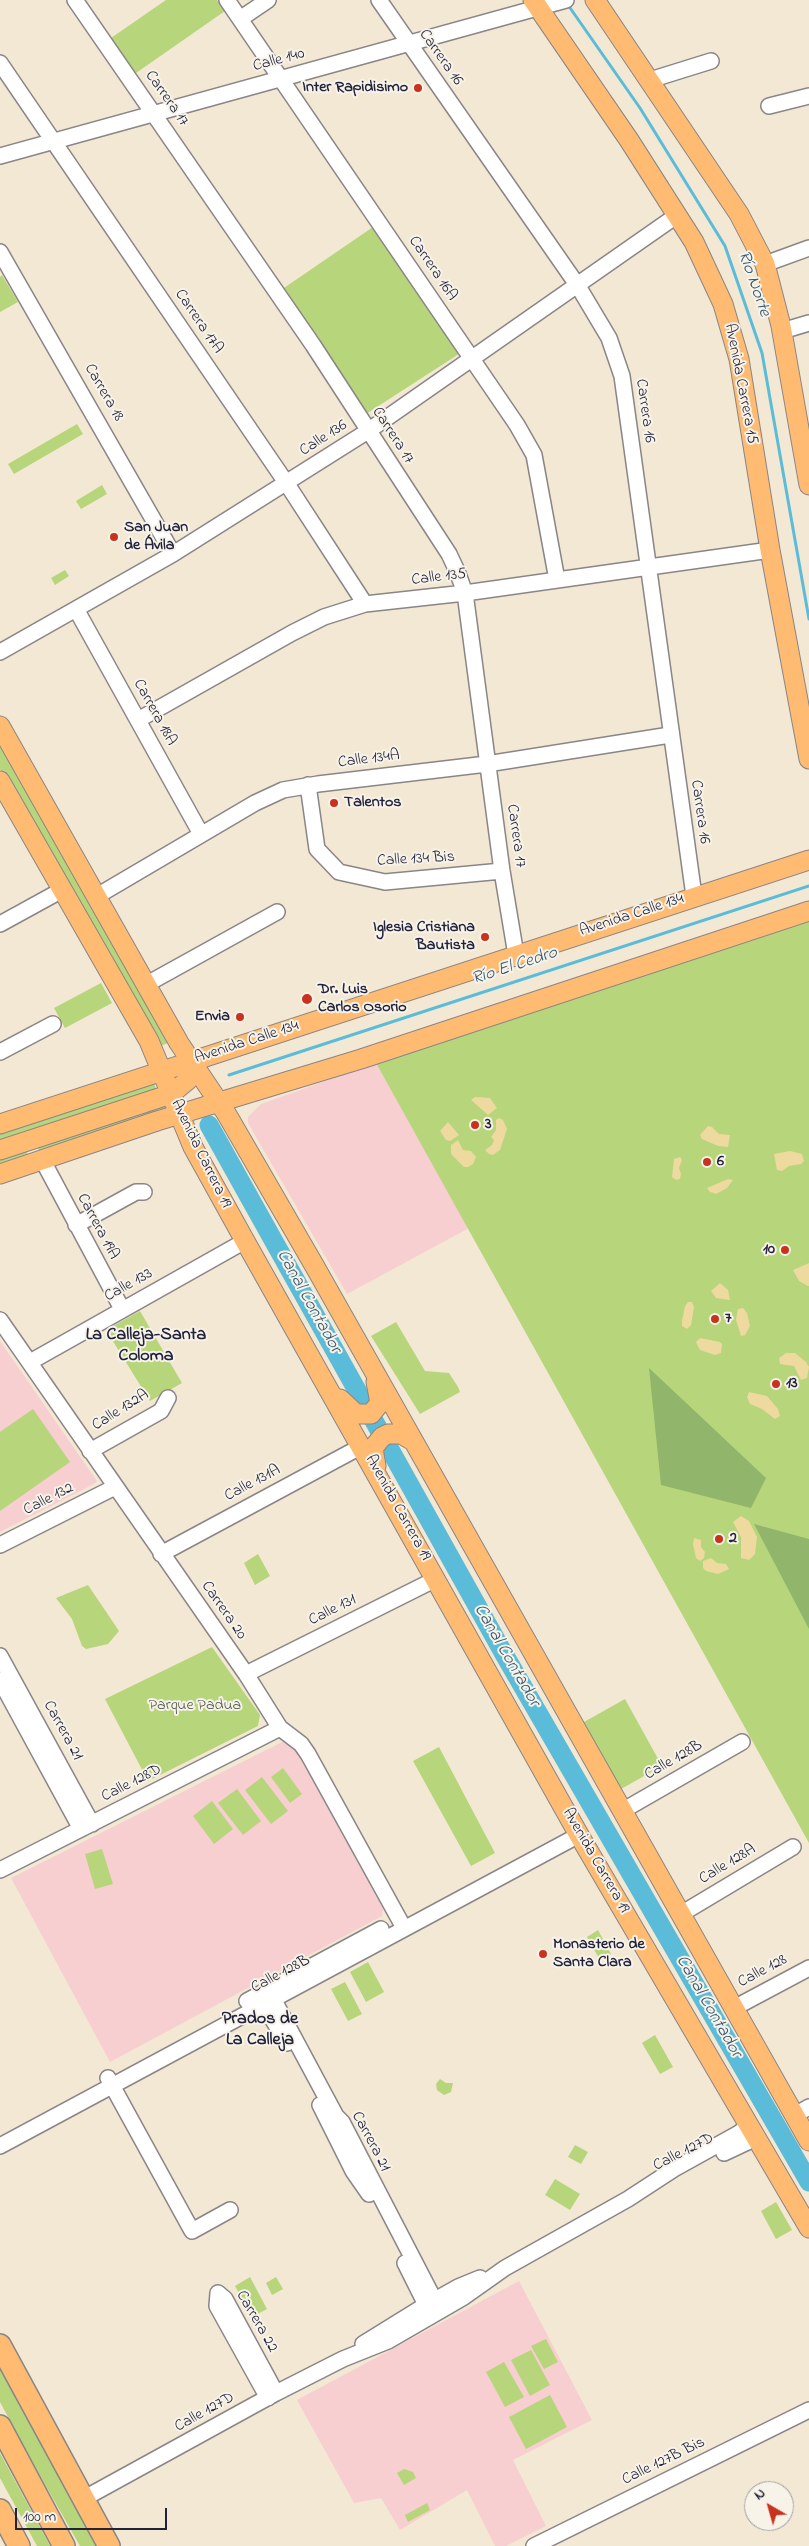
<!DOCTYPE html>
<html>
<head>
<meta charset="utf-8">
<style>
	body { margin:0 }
	#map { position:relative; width:809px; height:2546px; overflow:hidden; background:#f3e8d3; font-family:"Indie Flower",sans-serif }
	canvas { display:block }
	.north { position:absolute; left:744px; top:2481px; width:50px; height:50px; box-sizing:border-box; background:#f7f3e8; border:1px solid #a29fa3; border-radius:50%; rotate:322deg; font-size:14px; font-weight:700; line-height:20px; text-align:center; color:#22223b }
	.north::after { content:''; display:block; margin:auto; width:18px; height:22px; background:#c8321e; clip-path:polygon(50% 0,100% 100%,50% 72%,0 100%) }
	.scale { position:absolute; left:15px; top:2508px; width:152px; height:22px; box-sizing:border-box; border:2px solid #22223b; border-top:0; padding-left:6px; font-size:15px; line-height:18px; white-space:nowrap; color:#22223b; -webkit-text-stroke:4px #f7f3e8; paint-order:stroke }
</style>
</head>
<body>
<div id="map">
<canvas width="809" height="2546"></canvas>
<div class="north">N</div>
<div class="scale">100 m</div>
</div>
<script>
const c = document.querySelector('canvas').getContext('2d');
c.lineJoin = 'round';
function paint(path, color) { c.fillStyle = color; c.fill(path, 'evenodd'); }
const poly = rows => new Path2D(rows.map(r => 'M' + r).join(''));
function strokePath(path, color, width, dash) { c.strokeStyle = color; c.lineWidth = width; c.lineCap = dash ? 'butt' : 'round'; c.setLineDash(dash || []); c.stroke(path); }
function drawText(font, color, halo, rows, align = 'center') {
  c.font = font + ' "Indie Flower",sans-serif'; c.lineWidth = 4; c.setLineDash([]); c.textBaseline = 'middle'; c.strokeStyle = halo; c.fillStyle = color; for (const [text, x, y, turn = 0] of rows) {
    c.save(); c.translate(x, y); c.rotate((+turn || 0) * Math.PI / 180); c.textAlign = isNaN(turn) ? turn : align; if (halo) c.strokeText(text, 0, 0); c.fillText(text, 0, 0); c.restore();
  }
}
paint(poly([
	[376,1063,469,1228,347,1294,248,1123,248,1117,261,1104],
	[0,1341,97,1481,94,1484,0,1532],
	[284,1741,294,1746,383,1909,382,1916,110,2062,11,1878],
	[519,2281,592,2420,513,2460,546,2526,506,2546,495,2546,467,2490,400,2530,381,2498,354,2503,297,2400]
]), '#f7cfd0');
paint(poly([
	[166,0,217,0,225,11,136,73,111,38],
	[373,227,462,352,366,414,281,290],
	[2,275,18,302,0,312,0,277],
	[77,424,83,434,14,474,8,464],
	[102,485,107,494,81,509,76,501],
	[65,570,69,576,55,585,51,578],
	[0,739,173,1041,158,1047,0,769],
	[809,918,809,1843,376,1063],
	[101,983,112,1003,65,1028,54,1008],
	[152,1078,157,1091,0,1142,0,1128],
	[164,1102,168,1111,39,1152,38,1147],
	[23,1148,27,1152,28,1159,0,1168,0,1155],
	[140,1311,182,1383,150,1401,106,1330],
	[396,1322,425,1371,449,1373,458,1387,460,1392,420,1414,371,1336],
	[33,1409,70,1462,0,1511,0,1432],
	[258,1554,270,1576,255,1585,244,1563],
	[88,1585,119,1631,108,1644,86,1649,82,1646,72,1619,56,1598],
	[212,1647,260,1715,258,1726,148,1781,105,1699],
	[625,1699,662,1766,621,1789,584,1722],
	[439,1747,495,1853,471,1866,413,1761],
	[283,1768,302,1794,290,1803,271,1777],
	[262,1777,288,1811,271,1824,245,1790],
	[237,1789,261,1821,243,1835,218,1803],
	[212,1801,233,1829,214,1844,193,1816],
	[102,1849,113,1884,95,1889,85,1854],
	[598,1930,611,1954,600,1960,587,1937],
	[368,1962,384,1992,366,2002,350,1972],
	[345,1982,362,2014,348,2021,331,1989],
	[655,2035,673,2067,660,2074,642,2043],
	[440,2079,446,2083,453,2083,451,2092,444,2095,437,2090,436,2084],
	[575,2145,588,2152,581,2164,568,2157],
	[555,2179,580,2194,570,2210,545,2195],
	[776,2202,792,2230,776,2239,761,2211],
	[250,2277,267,2309,252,2317,235,2286],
	[276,2277,283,2289,272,2295,266,2283],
	[546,2339,558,2362,544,2369,531,2346],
	[531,2350,550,2385,530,2396,511,2360],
	[0,2360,101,2546,80,2546,31,2460,0,2402],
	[504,2362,524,2397,505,2407,486,2372],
	[550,2395,567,2427,526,2449,509,2417],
	[0,2453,48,2542,50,2546,37,2546,0,2478],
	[404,2469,413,2472,416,2478,404,2485,397,2473],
	[427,2503,430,2510,408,2522,405,2515]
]), '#b7d57b');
paint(poly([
	[649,1368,766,1478,751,1508,661,1485],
	[754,1524,809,1539,809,1629]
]), '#91b66b');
paint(poly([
	[475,1097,490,1098,497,1108,488,1115,471,1100],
	[499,1118,503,1120,507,1129,500,1150,493,1155,489,1154,485,1150,492,1145,494,1140,491,1137,496,1130,496,1120],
	[448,1122,459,1135,450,1141,446,1140,440,1131],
	[708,1126,712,1127,719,1134,730,1135,728,1147,718,1146,702,1139,700,1135],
	[458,1140,463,1150,471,1151,476,1157,473,1164,468,1167,464,1167,451,1154,451,1145],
	[790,1151,802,1154,804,1161,801,1164,789,1166,782,1171,777,1170,774,1154],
	[680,1157,682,1160,679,1168,681,1174,680,1179,676,1180,672,1177,674,1159],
	[728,1179,733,1180,727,1188,716,1194,710,1192,707,1188],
	[809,1263,809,1286,808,1286,799,1281,793,1270],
	[720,1283,728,1290,730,1300,716,1298,711,1291],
	[688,1302,692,1302,694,1307,691,1325,687,1329,682,1326,682,1321,685,1306],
	[743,1308,747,1313,750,1326,745,1335,741,1336,736,1320,738,1309],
	[700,1338,720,1342,722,1344,721,1353,715,1355,700,1350,696,1342],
	[786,1353,795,1353,806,1362,809,1367,807,1378,801,1380,794,1366,780,1364,779,1358],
	[749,1392,767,1396,778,1409,780,1416,775,1419,762,1409,750,1404,747,1397],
	[741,1516,749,1521,757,1537,755,1554,749,1560,741,1558,741,1537,733,1522],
	[694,1538,701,1540,701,1547,705,1552,704,1558,700,1561,696,1558,693,1544],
	[711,1558,717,1563,726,1564,729,1569,718,1574,706,1571,703,1568,703,1561]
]), '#eeda9e');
strokePath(poly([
	[568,5,640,108,725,246,762,353,809,619],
	[229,1075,809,886]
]), '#5bbcd9', 3);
strokePath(poly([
	[209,1125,504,1654,809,2182]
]), '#5bbcd9', 19);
const minor = poly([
	[75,0,313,345,449,554,457,571,465,593,502,871,516,955],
	[227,0,517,425,534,455,557,580],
	[379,0,578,286,609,338,622,376,694,896],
	[240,19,268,0],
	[0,63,287,484,365,604],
	[650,80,711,61],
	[769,106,809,96],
	[0,156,566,0],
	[0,252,173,554],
	[765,264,809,248],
	[782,331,809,323],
	[76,609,201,834],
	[0,652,173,554,368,431,676,216],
	[138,720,292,633,324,617,365,604,465,593,770,550],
	[308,785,317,849,339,872,385,882,502,871],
	[97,896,255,803,283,790,318,784,487,764,670,735],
	[0,924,62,890],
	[147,984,277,912],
	[0,1052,53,1024],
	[43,1161,122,1309],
	[76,1225,136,1192,144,1192],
	[0,1320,246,1674,280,1728,301,1744,308,1754,404,1928],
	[30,1362,245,1241],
	[90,1451,161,1411,168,1398],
	[0,1545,115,1487],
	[161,1554,362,1446],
	[0,1656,92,1824],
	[246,1674,436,1579],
	[0,1680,81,1829],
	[622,1811,742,1742],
	[0,1870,280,1728],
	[681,1914,793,1847],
	[269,1991,336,2116,342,2122,440,2311],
	[259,1997,287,2043],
	[247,2001,381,1929],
	[734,2008,809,1968],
	[108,2078,192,2231,230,2210],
	[320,2105,353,2171,369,2194],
	[795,2115,809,2107],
	[0,2146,579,1835],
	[724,2153,756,2138],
	[405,2263,431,2315],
	[363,2344,426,2305,458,2287,480,2278],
	[268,2398,217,2306,218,2293,225,2299,276,2393],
	[83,2499,276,2393,343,2359,388,2341,464,2297,505,2268,628,2199,674,2169,739,2133,749,2125],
	[534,2546,809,2410]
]);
const major = poly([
	[533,0,629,140,694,242,723,304,739,359,770,550,809,759],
	[595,0,739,214,765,264,781,326,809,485],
	[0,726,179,1043,226,1113,314,1265,809,2141],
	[0,781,149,1041,193,1147,245,1241,579,1835,809,2228],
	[0,1124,809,860],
	[0,1150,171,1094,188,1080,191,1061],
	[0,1174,157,1121,361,1059,809,911],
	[340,1399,356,1414,371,1414,380,1403,376,1382],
	[376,1466,373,1448,382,1437,388,1434,401,1434,413,1441]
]);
const highway = poly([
	[0,2345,109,2546],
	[0,2426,64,2546],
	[0,2510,19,2546]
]);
strokePath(minor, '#8a8587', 18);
strokePath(major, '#8a8587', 21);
strokePath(highway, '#8a8587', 24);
strokePath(minor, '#fff', 15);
strokePath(major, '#ffbb71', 19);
strokePath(highway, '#ffbb71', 21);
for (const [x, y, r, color] of [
	[418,88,5,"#c8321e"],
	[114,537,5,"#c8321e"],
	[334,803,5,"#c8321e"],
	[485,937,5,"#c8321e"],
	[307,999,6,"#c8321e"],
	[240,1017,5,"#c8321e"],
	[475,1125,5,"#c8321e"],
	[707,1162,5,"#c8321e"],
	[785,1250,5,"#c8321e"],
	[715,1319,5,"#c8321e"],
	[776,1384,5,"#c8321e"],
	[719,1539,5,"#c8321e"],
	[543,1954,5,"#c8321e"]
]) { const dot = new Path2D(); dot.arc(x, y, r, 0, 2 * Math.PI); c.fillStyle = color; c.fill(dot); strokePath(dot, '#f7f3e8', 2); }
drawText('16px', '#22223b', '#f7f3e8', [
	["Carrera 16",440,58,55],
	["Calle 140",279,61,-15],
	["Carrera 17",166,99,55],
	["Carrera 16A",432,269,56],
	["Carrera 17A",198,322,56],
	["Avenida Carrera 15",740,384,79],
	["Carrera 18",103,393,60],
	["Carrera 16",644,411,82],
	["Carrera 17",392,436,57],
	["Calle 136",324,439,-33],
	["Calle 135",439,578,-7],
	["Carrera 18A",154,713,61],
	["Calle 134A",369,760,-7],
	["Carrera 16",699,812,82],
	["Carrera 17",515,836,82],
	["Calle 134 Bis",416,860,-3],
	["Avenida Calle 134",632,916,-18],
	["Avenida Calle 134",247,1043,-18],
	["Avenida Carrera 19",200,1154,64],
	["Carrera 19A",97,1227,62],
	["Calle 133",129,1286,-29],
	["Calle 132A",121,1411,-32],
	["Calle 131A",253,1484,-28],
	["Calle 132",49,1500,-27],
	["Avenida Carrera 19",397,1508,61],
	["Carrera 20",223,1611,55],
	["Calle 131",333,1611,-27],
	["Carrera 21",62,1731,61],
	["Calle 128B",674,1761,-30],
	["Calle 128D",132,1784,-27],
	["Avenida Carrera 19",595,1861,60],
	["Calle 128A",728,1865,-31],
	["Calle 128",763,1972,-28],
	["Calle 128B",281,1975,-28],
	["Carrera 21",370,2142,62],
	["Calle 127D",684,2153,-27],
	["Carrera 22",256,2322,60],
	["Calle 127D",205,2413,-29],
	["Calle 127B Bis",664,2462,-26]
]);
drawText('bold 16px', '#22223b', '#f7f3e8', [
	["Inter Rapidisimo",408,88,"right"],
	["San Juan",124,528],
	["de Ávila",124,546],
	["Talentos",344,803],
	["Iglesia Cristiana",475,928,"right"],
	["Bautista",475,946,"right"],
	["Dr. Luis",318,990],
	["Carlos Osorio",318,1008],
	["Envia",230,1017,"right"],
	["3",485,1125],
	["6",717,1162],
	["10",775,1250,"right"],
	["7",725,1319],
	["13",786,1384],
	["2",729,1539],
	["Monasterio de",553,1945],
	["Santa Clara",553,1963]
], 'left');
drawText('16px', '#4f584e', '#f7f3e8', [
	["Parque Padua",195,1706]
]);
drawText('italic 18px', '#365872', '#f7f3e8', [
	["Río Norte",753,284,71],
	["Río El Cedro",515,967,-18],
	["Canal Contador",308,1302,61],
	["Canal Contador",506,1656,60],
	["Canal Contador",708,2007,60]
]);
drawText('bold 18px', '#22223b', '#f7f3e8', [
	["La Calleja-Santa",146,1336],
	["Coloma",146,1357],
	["Prados de",260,2020],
	["La Calleja",260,2041]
]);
</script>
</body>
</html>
